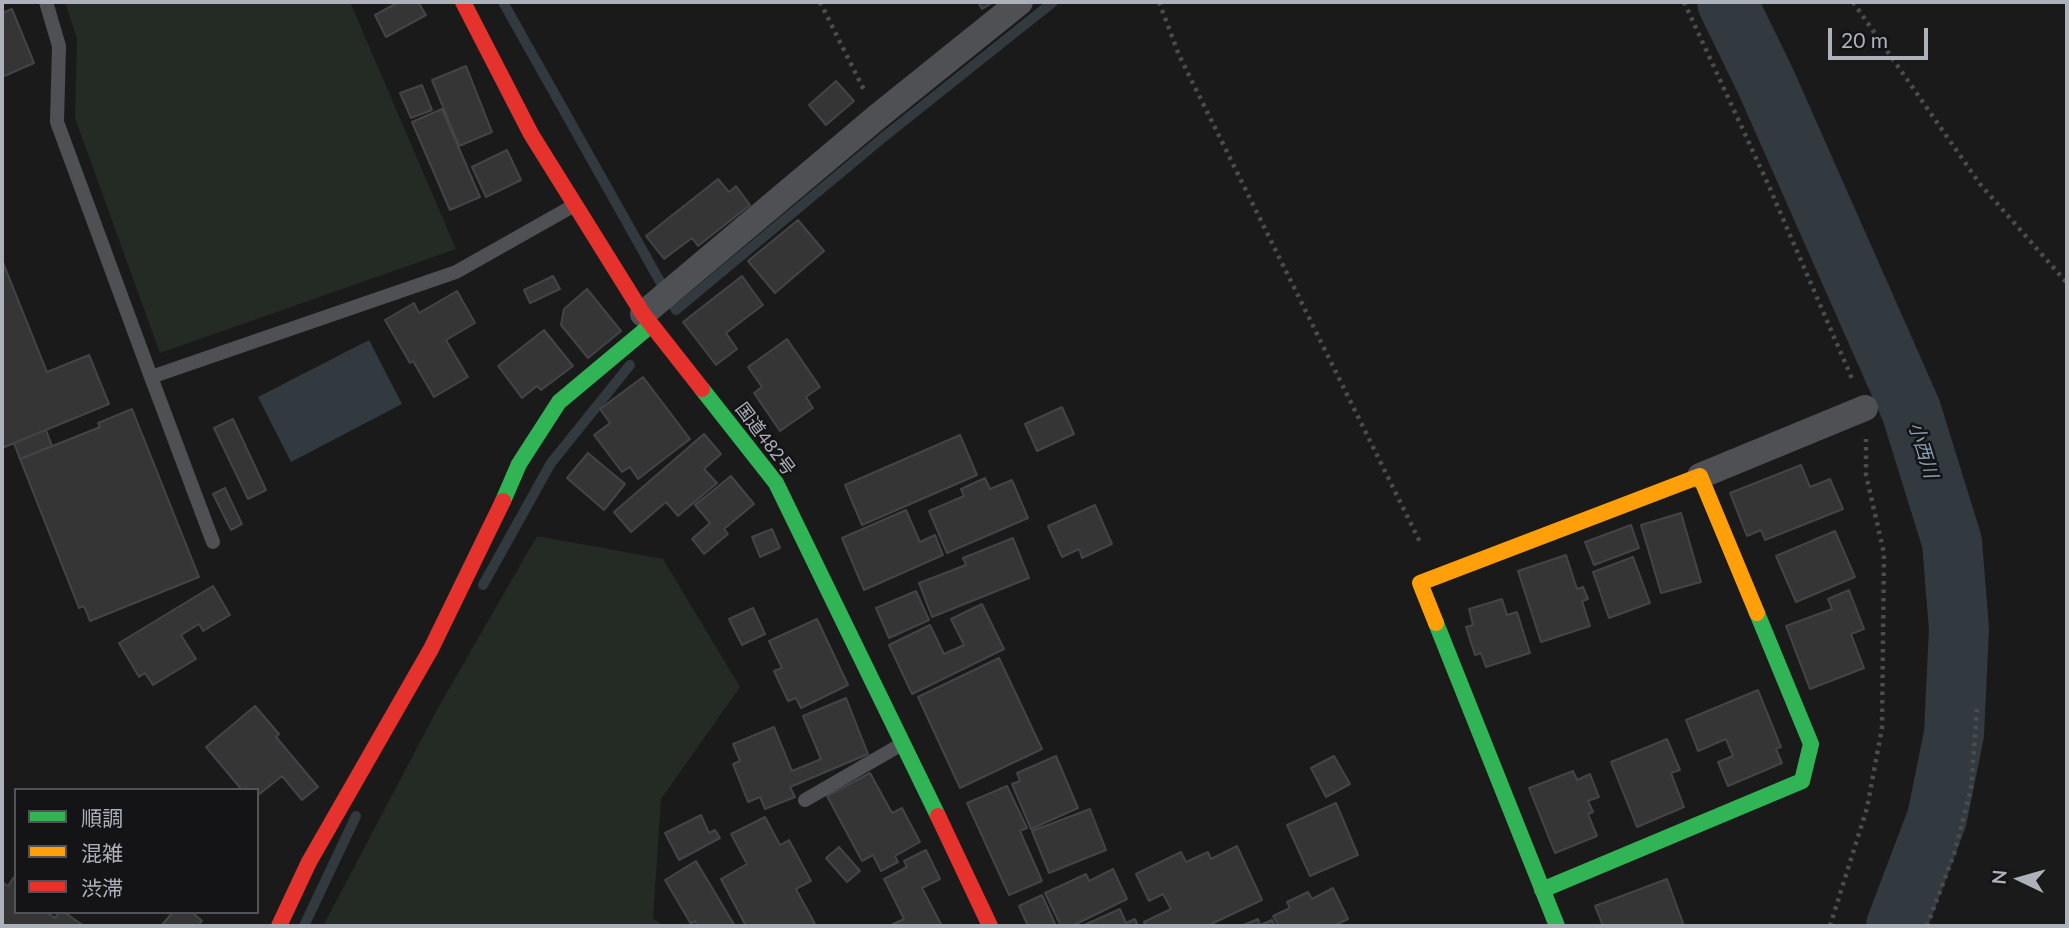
<!DOCTYPE html>
<html>
<head>
<meta charset="utf-8">
<style>
	body { margin:0 }
	#map { position:relative; width:2069px; height:928px; overflow:hidden; background:#1a1a1b; font-family:Lato,"Noto Sans JP",sans-serif }
	canvas { display:block }
	.frame { position:absolute; inset:0; border:4px solid #adb1ba; pointer-events:none }
	.legend { position:absolute; left:14px; top:788px; width:245px; height:126px; box-sizing:border-box; background:#141416; border:2px solid #515358; margin:0; padding:9px 12px; list-style:none; font-size:21px; color:#adb1ba }
	.legend li { display:flex; align-items:center; gap:14px; height:35px }
	.legend b { width:35px; border:2px solid #515358 }
	.north { position:absolute; left:1985px; top:844px; width:70px; height:70px; -webkit-text-stroke:5px #141416; paint-order:stroke; rotate:275deg; font-size:19px; font-weight:700; line-height:28px; text-align:center; color:#adb1ba }
	.north::after { content:''; display:block; margin:auto; width:24px; height:32px; background:#adb1ba; clip-path:polygon(50% 0,100% 100%,50% 72%,0 100%) }
	.scale { position:absolute; left:1828px; top:28px; width:100px; height:32px; box-sizing:border-box; border:4px solid #adb1ba; border-top:0; padding-left:9px; font-size:21px; line-height:24px; white-space:nowrap; color:#adb1ba; -webkit-text-stroke:5px #141416; paint-order:stroke }
</style>
</head>
<body>
<div id="map">
<canvas width="2069" height="928"></canvas>
<div class="frame"></div>
<ul class="legend">
<li><b style="height:9px;background:#30b455"></b>順調</li>
<li><b style="height:9px;background:#ff9f0a"></b>混雑</li>
<li><b style="height:9px;background:#e5322d"></b>渋滞</li>
</ul>
<div class="north">N</div>
<div class="scale">20 m</div>
</div>
<script>
const c = document.querySelector('canvas').getContext('2d');
c.lineJoin = 'round';
function paint(path, color) { c.fillStyle = color; c.fill(path, 'evenodd'); }
const poly = rows => new Path2D(rows.map(r => 'M' + r).join(''));
function strokePath(path, color, width, dash) { c.strokeStyle = color; c.lineWidth = width; c.lineCap = dash ? 'butt' : 'round'; c.setLineDash(dash || []); c.stroke(path); }
function drawText(font, color, halo, rows, align = 'center') {
  c.font = font + ' Lato,"Noto Sans JP",sans-serif'; c.lineWidth = 5; c.setLineDash([]); c.textBaseline = 'middle'; c.strokeStyle = halo; c.fillStyle = color; for (const [text, x, y, turn = 0] of rows) {
    c.save(); c.translate(x, y); c.rotate((+turn || 0) * Math.PI / 180); c.textAlign = isNaN(turn) ? turn : align; if (halo) c.strokeText(text, 0, 0); c.fillText(text, 0, 0); c.restore();
  }
}
paint(poly([
	[65,2,350,2,456,249,160,353,75,118,77,39],
	[537,536,663,559,740,687,661,799,653,918,664,926,323,926,438,708]
]), '#242b25');
paint(poly([
	[369,340,402,404,291,462,258,397]
]), '#32393f');
strokePath(poly([
	[503,2,676,310,885,136,1053,2],
	[483,585,551,463,630,365],
	[304,926,356,816]
]), '#32393f', 10);
strokePath(poly([
	[1727,2,1766,82,1911,410,1952,542,1959,629,1954,734,1937,818,1896,926]
]), '#32393f', 60);
const building = poly([
	[399,2,418,2,426,15,386,37,375,15,399,2],
	[978,2,994,2,982,9,978,2],
	[12,9,34,63,2,77,2,13,12,9],
	[466,66,492,132,459,146,432,80,466,66],
	[836,81,854,101,826,125,809,105,836,81],
	[422,85,432,110,411,118,400,93,422,85],
	[442,109,480,197,450,210,412,122,442,109],
	[507,150,521,180,486,197,472,167,507,150],
	[718,179,729,192,736,186,750,205,698,246,692,238,664,259,646,236,718,179],
	[798,220,824,251,775,293,748,261,798,220],
	[2,260,47,372,89,355,109,404,2,448,2,260],
	[553,276,560,289,530,303,524,290,553,276],
	[742,276,763,305,726,333,737,349,716,365,683,322,742,276],
	[587,289,621,331,588,358,561,325,564,309,587,289],
	[457,291,475,323,446,340,468,377,434,397,413,361,410,363,385,320,414,303,419,313,457,291],
	[544,330,573,366,541,390,537,386,522,398,498,366,544,330],
	[787,339,820,387,806,397,813,408,780,431,754,393,762,387,748,367,787,339],
	[643,377,690,439,638,479,630,467,622,472,594,435,610,423,600,409,643,377],
	[1062,407,1074,434,1037,451,1025,424,1062,407],
	[132,409,199,577,90,621,84,606,79,608,20,459,100,427,98,423,132,409],
	[233,419,266,490,248,499,214,428,233,419],
	[46,430,52,446,20,459,14,443,46,430],
	[704,434,721,454,704,469,717,483,678,516,666,502,631,532,614,512,704,434],
	[960,435,977,475,862,525,845,485,960,435],
	[588,453,625,484,604,510,567,478,588,453],
	[1801,465,1810,487,1830,479,1843,509,1765,540,1761,530,1747,536,1730,493,1801,465],
	[731,476,754,504,724,529,728,534,704,554,692,539,710,523,695,505,731,476],
	[985,478,990,489,1012,480,1028,518,947,553,929,511,964,496,961,489,985,478],
	[225,488,242,524,231,530,213,494,225,488],
	[1095,505,1112,544,1082,558,1079,549,1062,557,1048,526,1095,505],
	[906,510,920,542,935,535,943,555,864,590,842,538,906,510],
	[1681,513,1701,582,1661,593,1641,525,1681,513],
	[1631,525,1639,548,1594,565,1585,542,1631,525],
	[772,529,780,548,760,557,752,537,772,529],
	[1835,531,1855,577,1796,602,1776,556,1835,531],
	[1013,538,1029,578,932,617,919,583,966,565,963,558,1013,538],
	[1566,555,1577,589,1583,587,1588,599,1582,601,1590,626,1541,642,1518,571,1566,555],
	[1633,557,1650,603,1609,618,1593,572,1633,557],
	[213,586,230,615,203,631,199,624,181,635,196,659,153,685,145,673,139,677,119,643,213,586],
	[1849,590,1864,629,1851,634,1864,668,1810,689,1786,626,1832,609,1828,599,1849,590],
	[916,591,929,620,889,638,876,608,916,591],
	[1502,599,1507,615,1517,612,1530,653,1486,667,1481,653,1475,655,1466,627,1473,625,1469,609,1502,599],
	[982,604,1004,649,912,694,889,645,930,625,944,654,964,645,951,619,982,604],
	[753,608,765,634,742,645,729,619,753,608],
	[817,619,848,685,801,708,796,698,788,701,774,671,782,668,769,641,817,619],
	[999,658,1042,749,960,788,918,697,999,658],
	[1758,690,1781,747,1776,749,1782,763,1728,786,1718,762,1733,756,1726,739,1698,751,1686,720,1758,690],
	[846,698,868,754,790,787,795,797,765,809,760,797,748,802,733,764,740,761,733,744,774,727,792,771,821,759,803,716,846,698],
	[255,706,279,734,276,737,318,787,302,800,282,776,257,796,257,790,242,790,206,747,255,706],
	[1667,739,1680,770,1671,773,1684,807,1637,827,1611,762,1667,739],
	[1056,756,1078,808,1031,829,1012,784,1020,781,1017,773,1056,756],
	[1334,756,1350,784,1326,797,1311,768,1334,756],
	[1573,771,1577,780,1590,774,1599,797,1588,801,1593,812,1588,814,1597,836,1555,853,1529,788,1573,771],
	[870,773,892,813,902,808,920,842,895,856,898,862,881,871,873,855,862,861,827,796,870,773],
	[1007,786,1027,828,1020,831,1042,881,1009,895,967,803,1007,786],
	[1336,803,1358,855,1310,876,1287,825,1336,803],
	[1090,809,1106,850,1049,873,1032,831,1090,809],
	[701,815,709,833,715,830,720,838,679,860,665,833,701,815],
	[765,817,780,845,789,840,811,881,796,889,815,924,812,926,746,926,721,879,747,864,731,834,765,817],
	[1237,846,1262,900,1207,926,1146,926,1144,922,1171,909,1163,894,1149,901,1136,874,1181,852,1186,862,1208,852,1211,859,1237,846],
	[839,847,860,871,847,882,826,858,839,847],
	[926,850,940,879,922,888,942,926,889,926,904,919,884,879,907,867,904,861,926,850],
	[696,861,735,926,698,926,695,921,691,924,665,880,696,861],
	[1113,869,1127,899,1072,926,1061,926,1045,893,1086,874,1089,881,1113,869],
	[14,877,16,878,16,912,46,912,55,918,59,912,64,912,84,926,2,926,2,882,8,886,14,877],
	[1667,879,1684,926,1603,926,1595,906,1667,879],
	[1333,888,1348,919,1333,926,1279,926,1273,916,1290,908,1287,902,1308,892,1312,899,1333,888],
	[1042,895,1056,926,1028,926,1019,906,1042,895],
	[1120,909,1126,923,1135,919,1138,926,1082,926,1120,909],
	[173,912,192,912,202,921,198,926,161,926,173,912],
	[1258,919,1260,925,1272,920,1275,926,1241,926,1258,919]
]);
paint(building, '#353536');
strokePath(building, '#434447', 2);
strokePath(poly([
	[820,2,865,92],
	[1159,2,1179,55,1421,544],
	[1684,2,1768,184,1853,381],
	[1853,2,1980,184,2067,283],
	[1830,926,1867,808,1882,728,1884,553,1866,475,1866,439],
	[1927,926,1954,854,1971,789,1977,707]
]), '#4a4c4e', 4.5, [3.5, 5]);
strokePath(poly([
	[46,2,59,46,57,122,151,377,456,272,573,206],
	[151,377,213,542],
	[805,800,902,744]
]), '#4f5053', 14);
strokePath(poly([
	[643,314,877,117,1020,2],
	[1700,476,1865,408]
]), '#4f5053', 26);
strokePath(poly([
	[702,389,776,483,938,816],
	[503,501,519,464,559,402,651,325],
	[1436,623,1557,926],
	[1542,890,1802,781,1811,744,1757,613]
]), '#30b455', 16);
strokePath(poly([
	[1436,623,1420,583,1700,476,1757,613]
]), '#ff9f0a', 16);
strokePath(poly([
	[463,2,531,134,643,314,702,389],
	[938,816,990,926],
	[279,926,309,862,431,649,503,501]
]), '#e5322d', 16);
drawText('18px', '#adb1ba', '#141416', [
	["国道482号",765,439,53]
]);
drawText('italic 19px', '#889eb1', '#141416', [
	["小西川",1923,450,73]
]);
</script>
</body>
</html>
